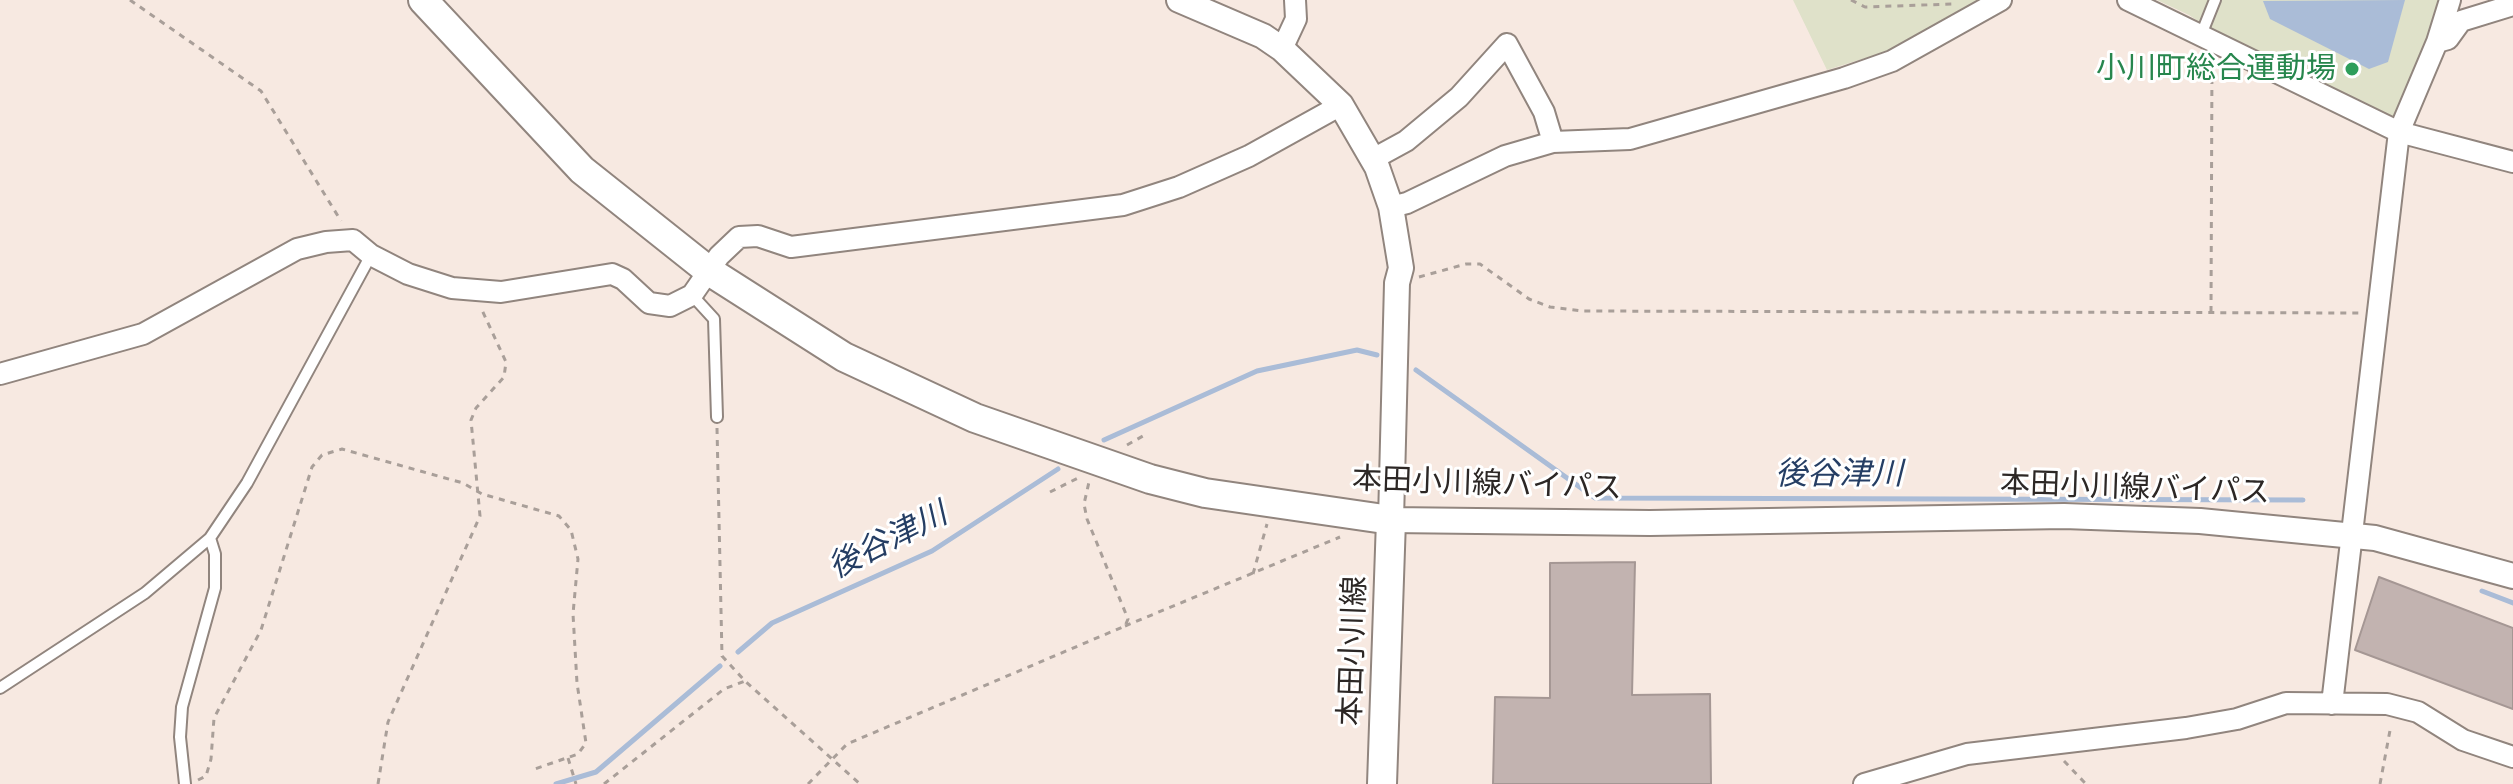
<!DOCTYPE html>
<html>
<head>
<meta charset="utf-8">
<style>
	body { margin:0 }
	canvas { display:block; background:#f7e9e1 }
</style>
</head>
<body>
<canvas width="2513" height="784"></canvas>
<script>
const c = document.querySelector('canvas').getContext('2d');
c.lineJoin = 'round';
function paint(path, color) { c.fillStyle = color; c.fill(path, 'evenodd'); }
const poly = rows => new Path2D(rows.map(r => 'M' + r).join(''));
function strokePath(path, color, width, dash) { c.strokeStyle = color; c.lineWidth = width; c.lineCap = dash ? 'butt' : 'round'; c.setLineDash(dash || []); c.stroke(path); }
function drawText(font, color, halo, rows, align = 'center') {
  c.font = font + ' "Alegreya Sans","Noto Sans JP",sans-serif'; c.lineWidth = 6; c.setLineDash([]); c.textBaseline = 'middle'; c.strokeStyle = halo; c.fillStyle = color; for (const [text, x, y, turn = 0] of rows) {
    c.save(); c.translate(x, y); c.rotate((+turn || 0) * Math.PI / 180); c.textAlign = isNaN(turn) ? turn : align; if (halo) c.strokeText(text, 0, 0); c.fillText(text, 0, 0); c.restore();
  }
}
paint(poly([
	[1793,0,1978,0,1891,50,1827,70],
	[2157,0,2442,0,2408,94,2392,120,2221,37,2189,15]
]), '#dfe1c9');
paint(poly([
	[2405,0,2388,62,2369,69,2270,19,2263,1]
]), '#aabcd7');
strokePath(poly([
	[1416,370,1595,498,2303,500],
	[1104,440,1257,371,1357,350,1377,355],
	[2482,591,2513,603],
	[738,652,772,623,932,551,1058,469],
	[556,784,596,772,720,666]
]), '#aabcd7', 5);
const building = poly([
	[1635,562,1632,695,1710,694,1711,784,1493,784,1495,697,1550,698,1550,563,1635,562],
	[2379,577,2513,628,2513,709,2355,650,2379,577]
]);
paint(building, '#c2b3b0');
strokePath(building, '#a59794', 2);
const service = poly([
	[2201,35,2215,0],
	[692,295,714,319,717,417],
	[0,688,145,593,210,538,247,483,371,255],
	[185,784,180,737,182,707,215,588,215,554,210,538]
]);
const minor = poly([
	[2128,0,2399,132,2513,162],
	[2437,42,2448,39,2461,21,2513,5],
	[1282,49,1296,19,1295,0],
	[1373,159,1406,141,1459,97,1507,44,1544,112,1553,142],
	[1391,207,1407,203,1505,156,1553,142,1630,139,1844,78,1892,61,2001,0],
	[0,374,143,334,297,249,326,242,353,240,371,255,408,274,452,288,501,292,612,274,623,279,649,303,670,306,692,295,719,256,739,237,758,236,791,247,1123,205,1179,187,1249,156,1341,105],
	[2332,704,2399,132,2437,42,2450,0],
	[1864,784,1967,754,2186,728,2237,719,2286,703,2387,704,2418,712,2463,740,2513,757]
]);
const tertiary = poly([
	[1179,0,1263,36,1282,49,1341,105,1377,167,1391,207,1401,268,1397,283,1391,520,1650,523,2064,516,2200,521,2375,538,2513,576]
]);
const secondary = poly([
	[423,0,582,170,709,271,844,357,975,418,1150,479,1205,493,1391,520,1382,784]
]);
strokePath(service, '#91857e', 14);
strokePath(minor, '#91857e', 24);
strokePath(tertiary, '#91857e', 28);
strokePath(secondary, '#91857e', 32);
strokePath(poly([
	[130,0,261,91,341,221],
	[1851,0,1865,7,1953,4],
	[1419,277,1466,264,1480,264,1529,299,1550,307,1583,311,2361,313],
	[2211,312,2212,60],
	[717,428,722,656,745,681,860,784],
	[1127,445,1143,436],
	[1050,492,1078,478],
	[1253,574,1267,524],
	[1125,626,1340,537],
	[568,758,576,784],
	[2064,761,2086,784],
	[198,780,206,776,211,759,214,718,261,630,312,467,322,455,342,449,463,483,482,494,559,516,571,530,578,559,573,614,577,683,586,743,578,754,532,770],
	[378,784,388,722,480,516,471,420,476,408,504,377,506,362,482,310],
	[604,784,724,689,745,681],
	[808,784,847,744,1125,626,1128,619,1087,519,1084,504,1089,482],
	[2380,784,2391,725]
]), '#a99f99', 3, [6, 6]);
strokePath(service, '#fff', 10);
strokePath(minor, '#fff', 20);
strokePath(tertiary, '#fff', 24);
strokePath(secondary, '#fff', 28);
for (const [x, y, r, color] of [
	[2352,69,8,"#2e9e5b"]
]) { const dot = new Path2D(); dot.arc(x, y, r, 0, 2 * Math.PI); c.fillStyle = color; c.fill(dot); strokePath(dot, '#fff', 3); }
drawText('30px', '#27864d', '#fff', [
	["小川町総合運動場",2336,69]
], 'right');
drawText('30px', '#2c2725', '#fff', [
	["本田小川線バイパス",1487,484,2],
	["本田小川線バイパス",2135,488,2],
	["本田小川線",1353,651,-88]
]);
drawText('italic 32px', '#253e64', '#fff', [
	["後谷津川",1839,474],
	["後谷津川",888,541,-27]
]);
</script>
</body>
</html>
